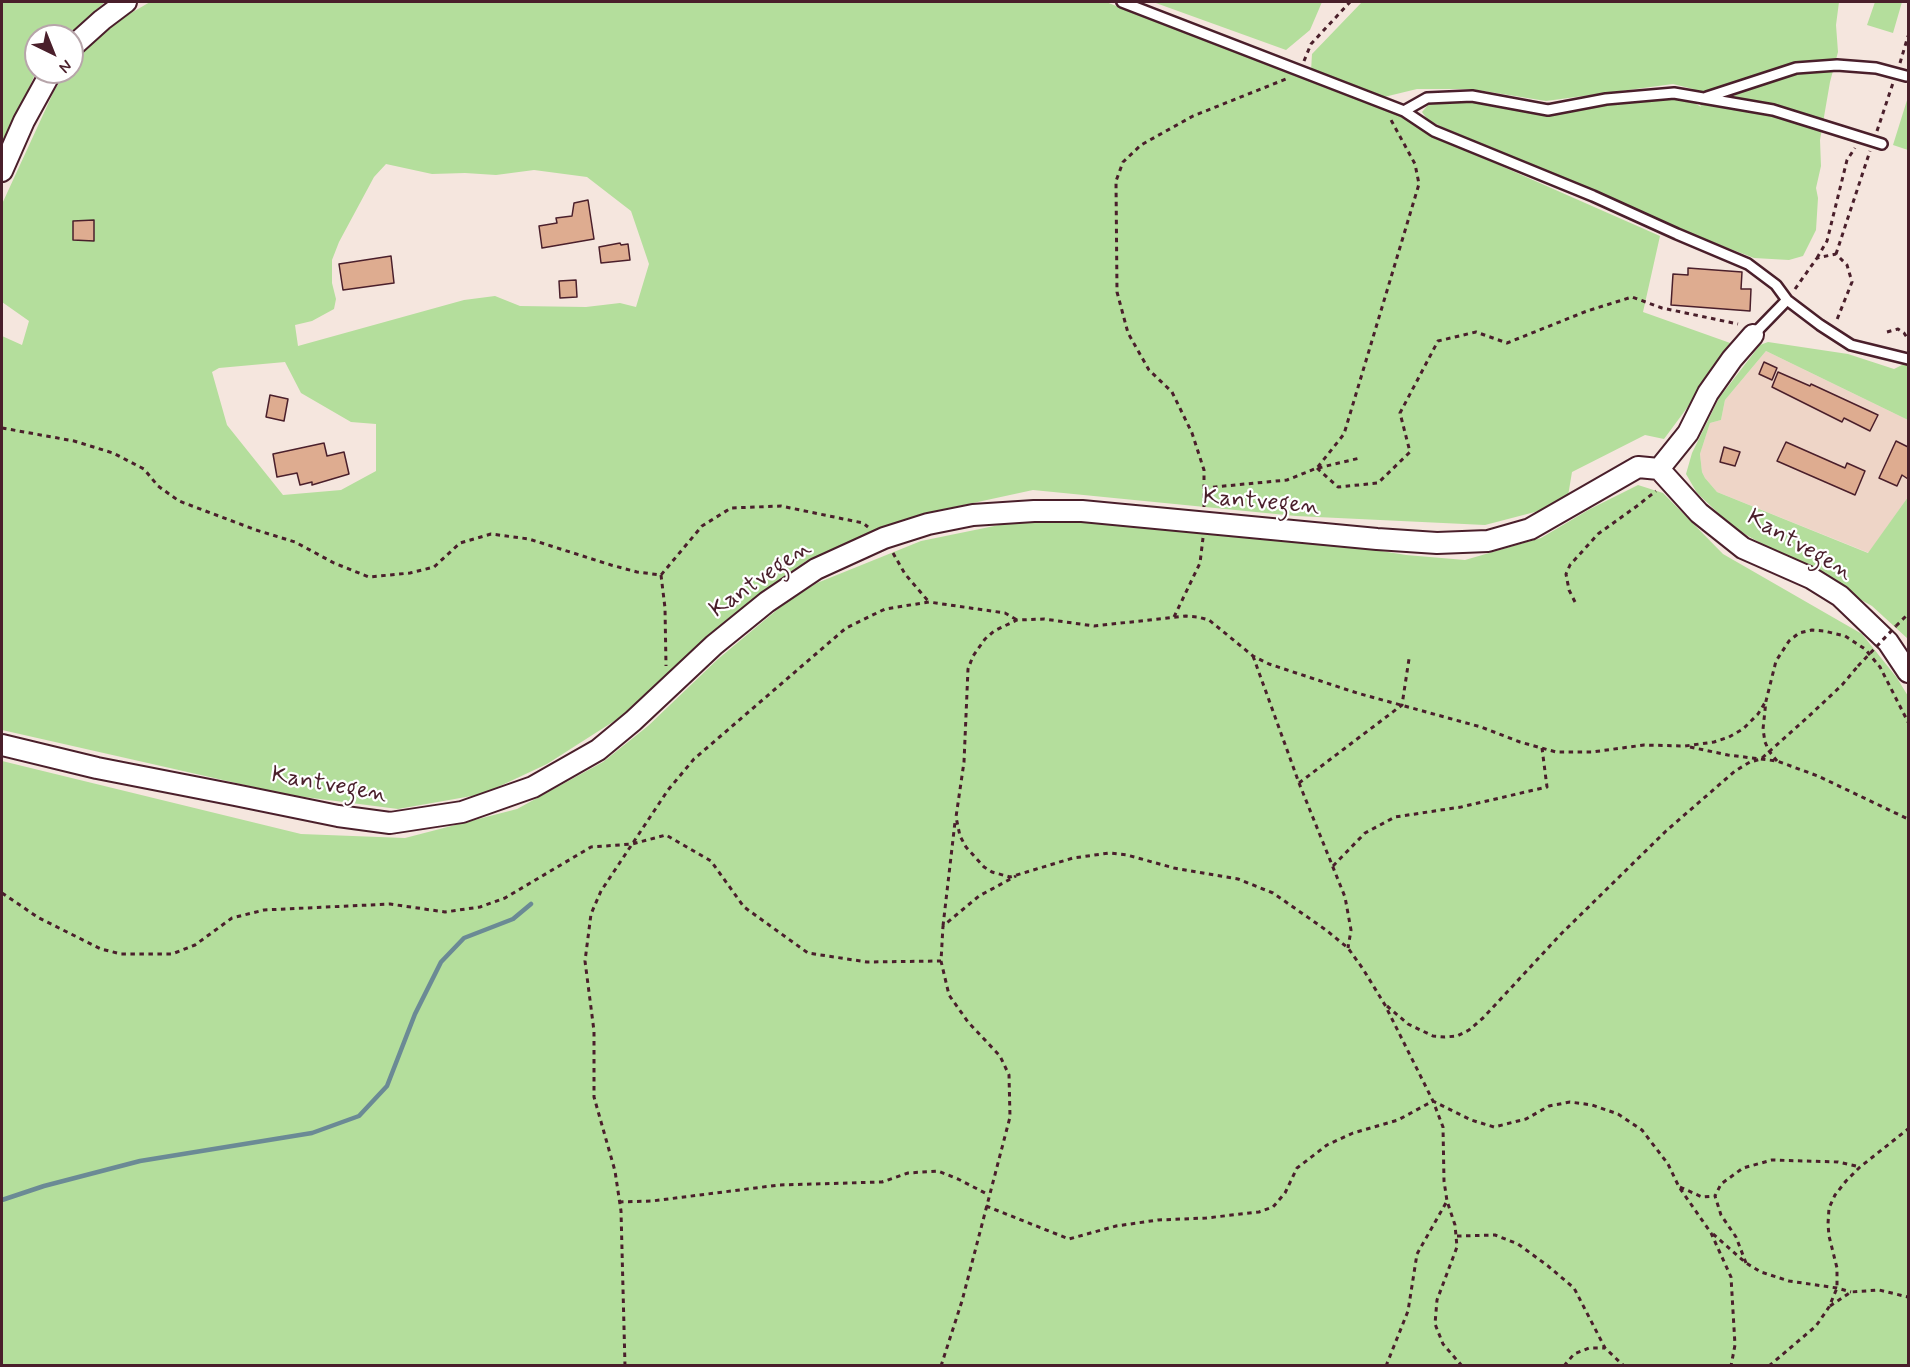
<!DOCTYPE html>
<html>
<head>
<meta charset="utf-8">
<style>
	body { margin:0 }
	#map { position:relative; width:1910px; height:1367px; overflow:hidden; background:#f5e6de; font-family:Mynerve,sans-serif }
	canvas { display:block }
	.frame { position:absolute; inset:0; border:3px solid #4a1f2b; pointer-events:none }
	.north { position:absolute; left:24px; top:24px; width:60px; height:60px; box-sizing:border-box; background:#fff; border:2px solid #b7a5aa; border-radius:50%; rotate:137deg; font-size:16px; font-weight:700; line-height:24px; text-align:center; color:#4a1f2b }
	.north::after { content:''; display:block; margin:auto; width:21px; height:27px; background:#4a1f2b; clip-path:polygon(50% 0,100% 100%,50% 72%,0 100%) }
</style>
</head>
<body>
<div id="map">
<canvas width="1910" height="1367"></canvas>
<div class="frame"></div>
<div class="north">N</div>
</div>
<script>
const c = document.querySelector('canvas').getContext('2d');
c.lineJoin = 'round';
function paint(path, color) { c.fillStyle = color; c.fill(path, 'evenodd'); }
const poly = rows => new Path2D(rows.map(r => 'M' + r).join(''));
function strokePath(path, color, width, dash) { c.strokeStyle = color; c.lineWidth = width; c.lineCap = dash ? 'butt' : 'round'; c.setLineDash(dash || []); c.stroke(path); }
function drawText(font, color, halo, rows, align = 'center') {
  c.font = font + ' Mynerve,sans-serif'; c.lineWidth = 4.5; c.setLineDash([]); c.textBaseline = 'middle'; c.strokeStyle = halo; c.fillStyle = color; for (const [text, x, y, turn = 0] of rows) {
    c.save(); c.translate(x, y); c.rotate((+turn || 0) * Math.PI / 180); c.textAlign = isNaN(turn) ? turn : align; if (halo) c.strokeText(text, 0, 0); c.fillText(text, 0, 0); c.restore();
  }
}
paint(poly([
	[1766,351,1908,420,1908,497,1869,553,1717,492,1705,478,1702,472,1700,454,1710,423,1721,420,1725,400]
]), '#eed5c7');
paint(poly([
	[2,2,105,2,67,36,36,36,36,72,2,148],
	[150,2,1106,2,1393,112,1474,154,1660,236,1643,312,1733,344,1721,362,1664,439,1645,435,1572,472,1568,496,1554,507,1485,525,1296,516,1033,490,927,513,806,561,714,632,619,718,547,764,483,794,398,809,289,795,2,730,2,336,22,345,29,321,2,302,2,204,54,91,66,72,72,72,72,62,107,27],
	[386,164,432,174,465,173,496,175,534,170,587,177,631,211,649,264,636,307,620,303,586,307,520,306,495,296,464,300,298,346,295,325,312,321,334,309,336,299,332,283,332,260,339,242,374,177],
	[285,362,301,393,351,422,376,424,376,471,341,490,283,495,227,425,212,372,219,368],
	[1153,2,1322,2,1310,30,1286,50],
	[1362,2,1839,2,1836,25,1838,52,1830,82,1820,140,1821,166,1816,188,1818,198,1816,230,1803,256,1789,260,1754,258,1707,240,1567,179,1442,127,1427,119,1422,112,1429,104,1469,101,1539,114,1610,103,1668,98,1688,99,1701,107,1693,89,1673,84,1546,101,1471,89,1417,89,1384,97,1311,71,1312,54],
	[1875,2,1902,2,1893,33,1867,25],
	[1908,97,1908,150,1893,145],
	[1768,342,1848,354,1894,369,1908,362,1908,420,1766,351,1725,400,1721,420,1710,423,1700,454,1702,472,1705,478,1717,492,1868,553,1908,497,1908,639,1872,606,1734,528,1697,493,1686,474,1692,453,1719,398,1760,345],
	[1638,485,1663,493,1723,554,1862,634,1897,678,1908,696,1908,1365,2,1366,2,761,301,834,405,838,517,809,603,762,648,726,718,659,784,604,817,583,921,541,1009,523,1055,519,1122,520,1338,544,1406,555,1465,560,1541,538,1590,509]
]), '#b4de9c');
strokePath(poly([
	[2,1200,44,1186,140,1161,312,1133,359,1116,387,1086,415,1014,441,962,464,938,513,919,531,904]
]), '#6b8a95', 4.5);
const building = poly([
	[588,200,594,239,542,248,539,226,557,223,556,218,572,216,574,203,588,200],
	[94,220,94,241,73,240,73,221,94,220],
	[620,243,621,245,628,244,630,260,601,263,599,247,620,243],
	[391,256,394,283,343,290,339,264,391,256],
	[1688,268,1742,272,1741,289,1751,289,1750,311,1671,305,1673,274,1688,275,1688,268],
	[576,280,577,297,560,298,559,281,576,280],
	[1764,362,1777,368,1772,380,1759,374,1764,362],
	[1778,372,1810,386,1811,384,1878,415,1870,431,1844,418,1842,422,1772,387,1778,372],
	[270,395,288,399,284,421,266,417,270,395],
	[1896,441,1908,447,1908,479,1902,475,1897,486,1879,478,1896,441],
	[1786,442,1845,468,1847,463,1865,471,1855,495,1777,461,1786,442],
	[324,443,327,456,344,452,349,474,312,485,312,482,300,485,297,473,277,477,273,454,324,443],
	[1724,447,1740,452,1735,466,1720,462,1724,447]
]);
paint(building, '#deac90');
strokePath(building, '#4a1f2b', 1.5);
const lane = poly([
	[1122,2,1404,111,1434,131,1593,196,1677,234,1748,264,1776,285,1787,300],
	[1707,97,1796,68,1837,65,1876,68,1906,76],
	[1404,111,1427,98,1472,96,1548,110,1606,99,1674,93,1773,110,1882,144],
	[1753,335,1787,300,1820,325,1851,345,1908,359]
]);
const street = poly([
	[72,47,102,20,126,2],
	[2,171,24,121,51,72],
	[1659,469,1688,433,1708,393,1732,359,1753,335],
	[2,745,97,768,235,795,338,816,390,823,462,812,533,787,598,750,633,721,714,645,767,602,816,569,884,538,928,524,973,515,1034,511,1082,511,1377,539,1437,543,1488,541,1530,529,1638,467,1659,469,1699,513,1743,548,1811,578,1840,596,1888,642,1908,672]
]);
strokePath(lane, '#4a1f2b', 14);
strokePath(street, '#4a1f2b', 24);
strokePath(poly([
	[1304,61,1311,44,1350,2],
	[1900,63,1908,36],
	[1877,131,1893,83],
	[1836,254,1870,151],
	[1817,258,1827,241,1847,160,1855,148],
	[1795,289,1817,258,1836,254,1847,265,1852,282,1836,322],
	[1887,332,1898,329,1904,333,1908,339],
	[2,428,74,441,113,453,144,469,158,486,179,501,256,530,295,542,334,563,369,577,410,573,434,567,460,543,491,534,529,539,611,565,637,572,661,575,702,526,731,508,781,506,863,523,868,527],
	[1317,468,1338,487,1378,483,1410,452,1400,413,1438,341,1476,332,1507,343,1587,311,1632,297,1662,308,1738,324],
	[1318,468,1360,458],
	[1204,488,1287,480,1317,468,1344,434,1419,184,1415,164,1391,120],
	[1204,507,1204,470,1192,433,1172,392,1149,370,1128,333,1117,292,1116,181,1123,162,1141,145,1193,116,1286,79],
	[893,553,905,574,929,602],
	[661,575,665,608,666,666],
	[1575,602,1569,590,1566,574,1570,565,1598,534,1637,506,1656,491],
	[1174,617,1200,563,1203,538],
	[1896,626,1908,614],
	[1253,656,1299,783,1345,897,1351,930,1348,948],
	[1690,747,1728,755,1777,761,1818,776,1908,819],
	[1777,761,1769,751,1765,742,1763,729,1766,701,1776,661,1789,641,1799,633,1812,630,1824,631,1845,636,1865,649,1880,667,1908,722],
	[1299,783,1402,705,1409,659],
	[1333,866,1365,833,1395,817,1461,807,1547,787,1542,748],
	[2,893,39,918,101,949,121,954,172,954,195,945,232,918,264,910,390,904,445,912,480,907,505,898,591,847,632,844,666,835,711,861,744,907,808,953,867,962,941,961],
	[943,926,955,822],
	[1387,1006,1408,1024,1433,1036,1445,1037,1457,1036,1469,1030,1483,1018,1561,934,1666,831,1735,771,1750,762,1761,759,1809,716,1842,685,1858,666],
	[1680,1187,1702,1197,1715,1196],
	[619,1202,652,1201,779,1185,882,1182,908,1173,938,1171,958,1179,989,1195],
	[986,1206,1069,1239,1116,1226,1158,1220,1206,1218,1259,1212,1273,1207,1285,1193,1297,1168,1327,1145,1353,1133,1398,1120,1433,1101,1471,1120,1494,1127,1526,1119,1549,1106,1570,1102,1592,1105,1618,1114,1642,1130,1668,1164,1679,1187,1711,1233,1731,1277,1735,1345,1731,1366],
	[1713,1234,1746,1263,1761,1272,1789,1281,1837,1288,1851,1292],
	[1457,1236,1495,1235,1518,1244,1548,1266,1574,1288,1605,1348,1624,1366],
	[1746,1263,1736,1237,1721,1215,1715,1196,1721,1184,1743,1168,1772,1160,1838,1162,1860,1167],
	[1830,1306,1851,1292,1879,1290,1908,1297],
	[625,1366,621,1211,615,1171,594,1097,594,1031,585,961,591,914,601,891,668,790,694,759,846,628,885,609,929,602,1005,613,1017,620],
	[941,1366,962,1301,1010,1117,1009,1075,1000,1056,968,1022,949,995,941,961,943,926,979,896,1016,876],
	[1386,1366,1408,1311,1417,1254,1447,1201],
	[1462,1366,1443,1344,1435,1324,1437,1300,1457,1247,1455,1225,1447,1201,1444,1181,1443,1127,1433,1101,1385,1005,1363,969,1348,948,1326,930,1273,893,1238,879,1174,868,1127,855,1109,853,1073,858,1010,877,992,872,984,867,966,847,960,836,956,817,964,762,968,669,973,656,985,639,994,631,1017,620,1044,619,1094,626,1186,616,1198,617,1209,620,1253,656,1269,664,1357,693,1481,727,1520,742,1556,752,1592,752,1644,745,1685,746,1714,742,1729,737,1743,729,1758,714,1766,701],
	[1564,1366,1574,1354,1589,1348,1605,1348],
	[1769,1366,1816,1326,1829,1307,1837,1288,1837,1268,1829,1236,1828,1224,1829,1208,1835,1195,1846,1181,1860,1167,1908,1129]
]), '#4a1f2b', 3, [4.5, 4.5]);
strokePath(lane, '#fff', 9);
strokePath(street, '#fff', 20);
strokePath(poly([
	[1858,666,1896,626]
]), '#4a1f2b', 3, [4.5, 4.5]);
drawText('24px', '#4a1f2b', '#fff', [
	["Kantvegen",1261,503,5],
	["Kantvegen",1799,546,30],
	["Kantvegen",761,580,-35],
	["Kantvegen",329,786,10]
]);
</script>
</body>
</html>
